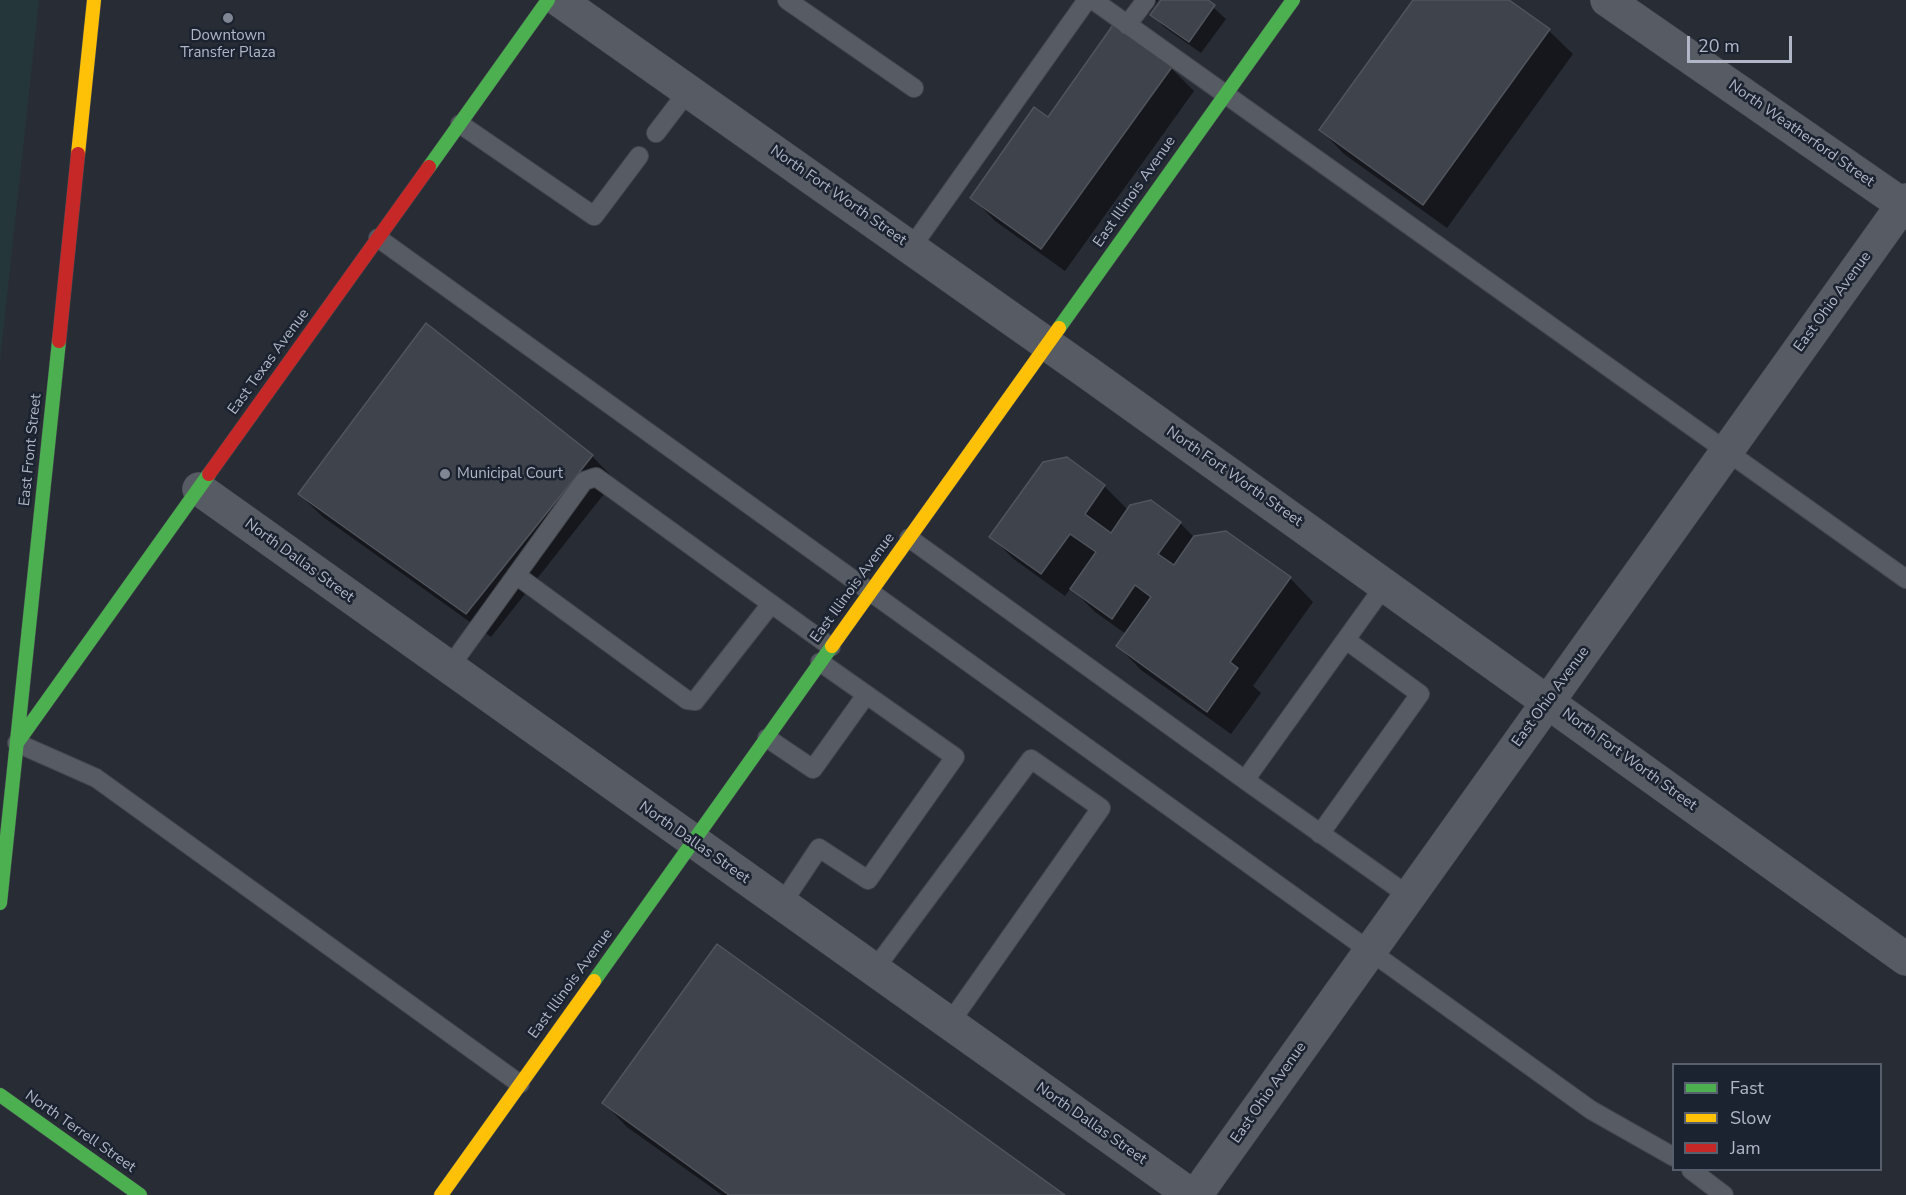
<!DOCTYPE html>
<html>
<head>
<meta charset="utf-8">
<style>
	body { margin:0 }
	#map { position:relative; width:1906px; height:1195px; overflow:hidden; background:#282c35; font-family:"Nunito Sans",sans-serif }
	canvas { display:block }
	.legend { position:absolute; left:1672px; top:1063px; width:210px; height:108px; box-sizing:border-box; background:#1b2230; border:2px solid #575e6c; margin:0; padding:8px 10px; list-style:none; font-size:18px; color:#b1b7c7 }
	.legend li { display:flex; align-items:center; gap:12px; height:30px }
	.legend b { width:30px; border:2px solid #575e6c }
	.scale { position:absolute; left:1687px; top:36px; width:105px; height:27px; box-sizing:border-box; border:3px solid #b1b7c7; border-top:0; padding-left:8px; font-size:18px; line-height:21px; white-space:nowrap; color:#b1b7c7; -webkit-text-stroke:4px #1b2230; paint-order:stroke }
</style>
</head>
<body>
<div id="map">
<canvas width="1906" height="1195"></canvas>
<ul class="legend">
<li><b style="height:8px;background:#4caf50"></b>Fast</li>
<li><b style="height:8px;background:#ffc107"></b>Slow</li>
<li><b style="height:8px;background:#c62828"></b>Jam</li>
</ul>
<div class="scale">20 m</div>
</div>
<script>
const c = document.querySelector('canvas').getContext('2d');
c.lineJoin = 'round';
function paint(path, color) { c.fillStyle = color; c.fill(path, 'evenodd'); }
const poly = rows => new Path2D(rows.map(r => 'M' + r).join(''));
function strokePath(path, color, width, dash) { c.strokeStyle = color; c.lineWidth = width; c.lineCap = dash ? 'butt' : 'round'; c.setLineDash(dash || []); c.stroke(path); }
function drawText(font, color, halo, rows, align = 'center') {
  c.font = font + ' "Nunito Sans",sans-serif'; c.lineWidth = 5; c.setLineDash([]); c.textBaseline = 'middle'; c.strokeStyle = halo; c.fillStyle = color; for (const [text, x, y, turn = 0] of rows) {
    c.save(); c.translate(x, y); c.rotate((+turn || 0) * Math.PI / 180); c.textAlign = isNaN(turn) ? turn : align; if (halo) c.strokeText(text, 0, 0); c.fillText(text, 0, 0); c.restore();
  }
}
paint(poly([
	[0,0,39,0,0,361]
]), '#25363b');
paint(poly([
	[1133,0,1158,0,1150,12],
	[1162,0,1205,0,1226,19,1201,53,1164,27,1152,15],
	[1415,0,1507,0,1549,31,1573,54,1447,228,1344,154,1321,130],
	[1171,68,1194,91,1065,271,995,221,972,197,1048,119],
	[592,456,615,480,491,637,323,517,299,494],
	[1104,486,1128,510,1180,523,1195,538,1290,578,1313,602,1253,686,1261,693,1231,734,1141,670,1118,646,1126,634,1095,612,1071,588,1065,596,1015,560,991,537],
	[604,1103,1062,1195,722,1195,627,1127]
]), '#0007');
const building = poly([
	[1161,0,1208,0,1215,5,1189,42,1150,15,1161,0],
	[1413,0,1509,0,1550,29,1423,205,1319,130,1413,0],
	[1113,25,1172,67,1041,249,970,198,1034,107,1048,117,1113,25],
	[426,323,593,455,466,614,298,494,426,323],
	[1067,457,1105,485,1085,514,1111,533,1130,505,1151,500,1181,522,1158,554,1174,565,1194,536,1226,531,1291,577,1230,662,1238,668,1207,712,1116,646,1151,597,1135,585,1112,619,1070,589,1096,552,1070,534,1041,574,989,537,1043,462,1067,457],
	[717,944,1065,1195,729,1195,602,1103,717,944]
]);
paint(building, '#3f434b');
strokePath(building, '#50545d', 1.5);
const lane = poly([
	[787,0,914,88],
	[1093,0,1906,579],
	[1127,25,1146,0],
	[460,124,594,216,639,156],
	[656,133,688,91],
	[378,238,1591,1110,1674,1157],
	[911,248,1087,0],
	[909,538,1245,780],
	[516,575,687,700,695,701,771,604],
	[1385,585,1245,780,1409,896],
	[449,668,584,481,596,477,831,647],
	[767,738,813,769,866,695],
	[17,743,96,778,520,1084],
	[1320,834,1420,694,1346,640],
	[781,905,819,848,868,880,955,757,820,662],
	[874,970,1031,759,1101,808,949,1024],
	[1691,1170,1724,1195]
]);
const street = poly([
	[559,0,1091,375,1906,959],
	[1607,0,1906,207],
	[199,489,1191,1195],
	[1196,1195,1906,200]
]);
const fast = poly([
	[429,167,548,0],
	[1059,328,1293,0],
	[17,743,209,474],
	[0,903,59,341],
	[594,981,832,646],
	[0,1095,140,1195]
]);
const slow = poly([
	[78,154,94,0],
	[832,646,1059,328],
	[441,1195,594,981]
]);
const jam = poly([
	[59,341,78,154],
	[209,474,429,167]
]);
strokePath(lane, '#44474e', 20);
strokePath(street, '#44474e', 34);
strokePath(fast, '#44474e', 15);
strokePath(slow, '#44474e', 15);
strokePath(jam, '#44474e', 15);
strokePath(lane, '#575b63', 18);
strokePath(street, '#575b63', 33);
strokePath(fast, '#4caf50', 14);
strokePath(slow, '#ffc107', 14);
strokePath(jam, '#c62828', 14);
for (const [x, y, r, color] of [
	[228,18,6,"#818694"],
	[445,474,6,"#818694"]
]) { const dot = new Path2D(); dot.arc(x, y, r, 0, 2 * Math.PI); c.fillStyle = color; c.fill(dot); strokePath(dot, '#1b2230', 2); }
drawText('15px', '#b1b7c7', '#1b2230', [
	["Downtown",228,36],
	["Transfer Plaza",228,53],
	["Municipal Court",457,474,"left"]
]);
drawText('15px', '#b1b7c7', '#1b2230', [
	["North Weatherford Street",1801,134,35],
	["East Illinois Avenue",1135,192,-55],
	["North Fort Worth Street",838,196,35],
	["East Ohio Avenue",1833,302,-54],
	["East Texas Avenue",269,362,-54],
	["East Front Street",31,450,-84],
	["North Fort Worth Street",1234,477,35],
	["North Dallas Street",299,561,36],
	["East Illinois Avenue",853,588,-54],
	["East Ohio Avenue",1551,697,-54],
	["North Fort Worth Street",1629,760,36],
	["North Dallas Street",694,843,35],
	["East Illinois Avenue",571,984,-54],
	["East Ohio Avenue",1269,1093,-55],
	["North Dallas Street",1091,1124,35],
	["North Terrell Street",80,1132,35]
]);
</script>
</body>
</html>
